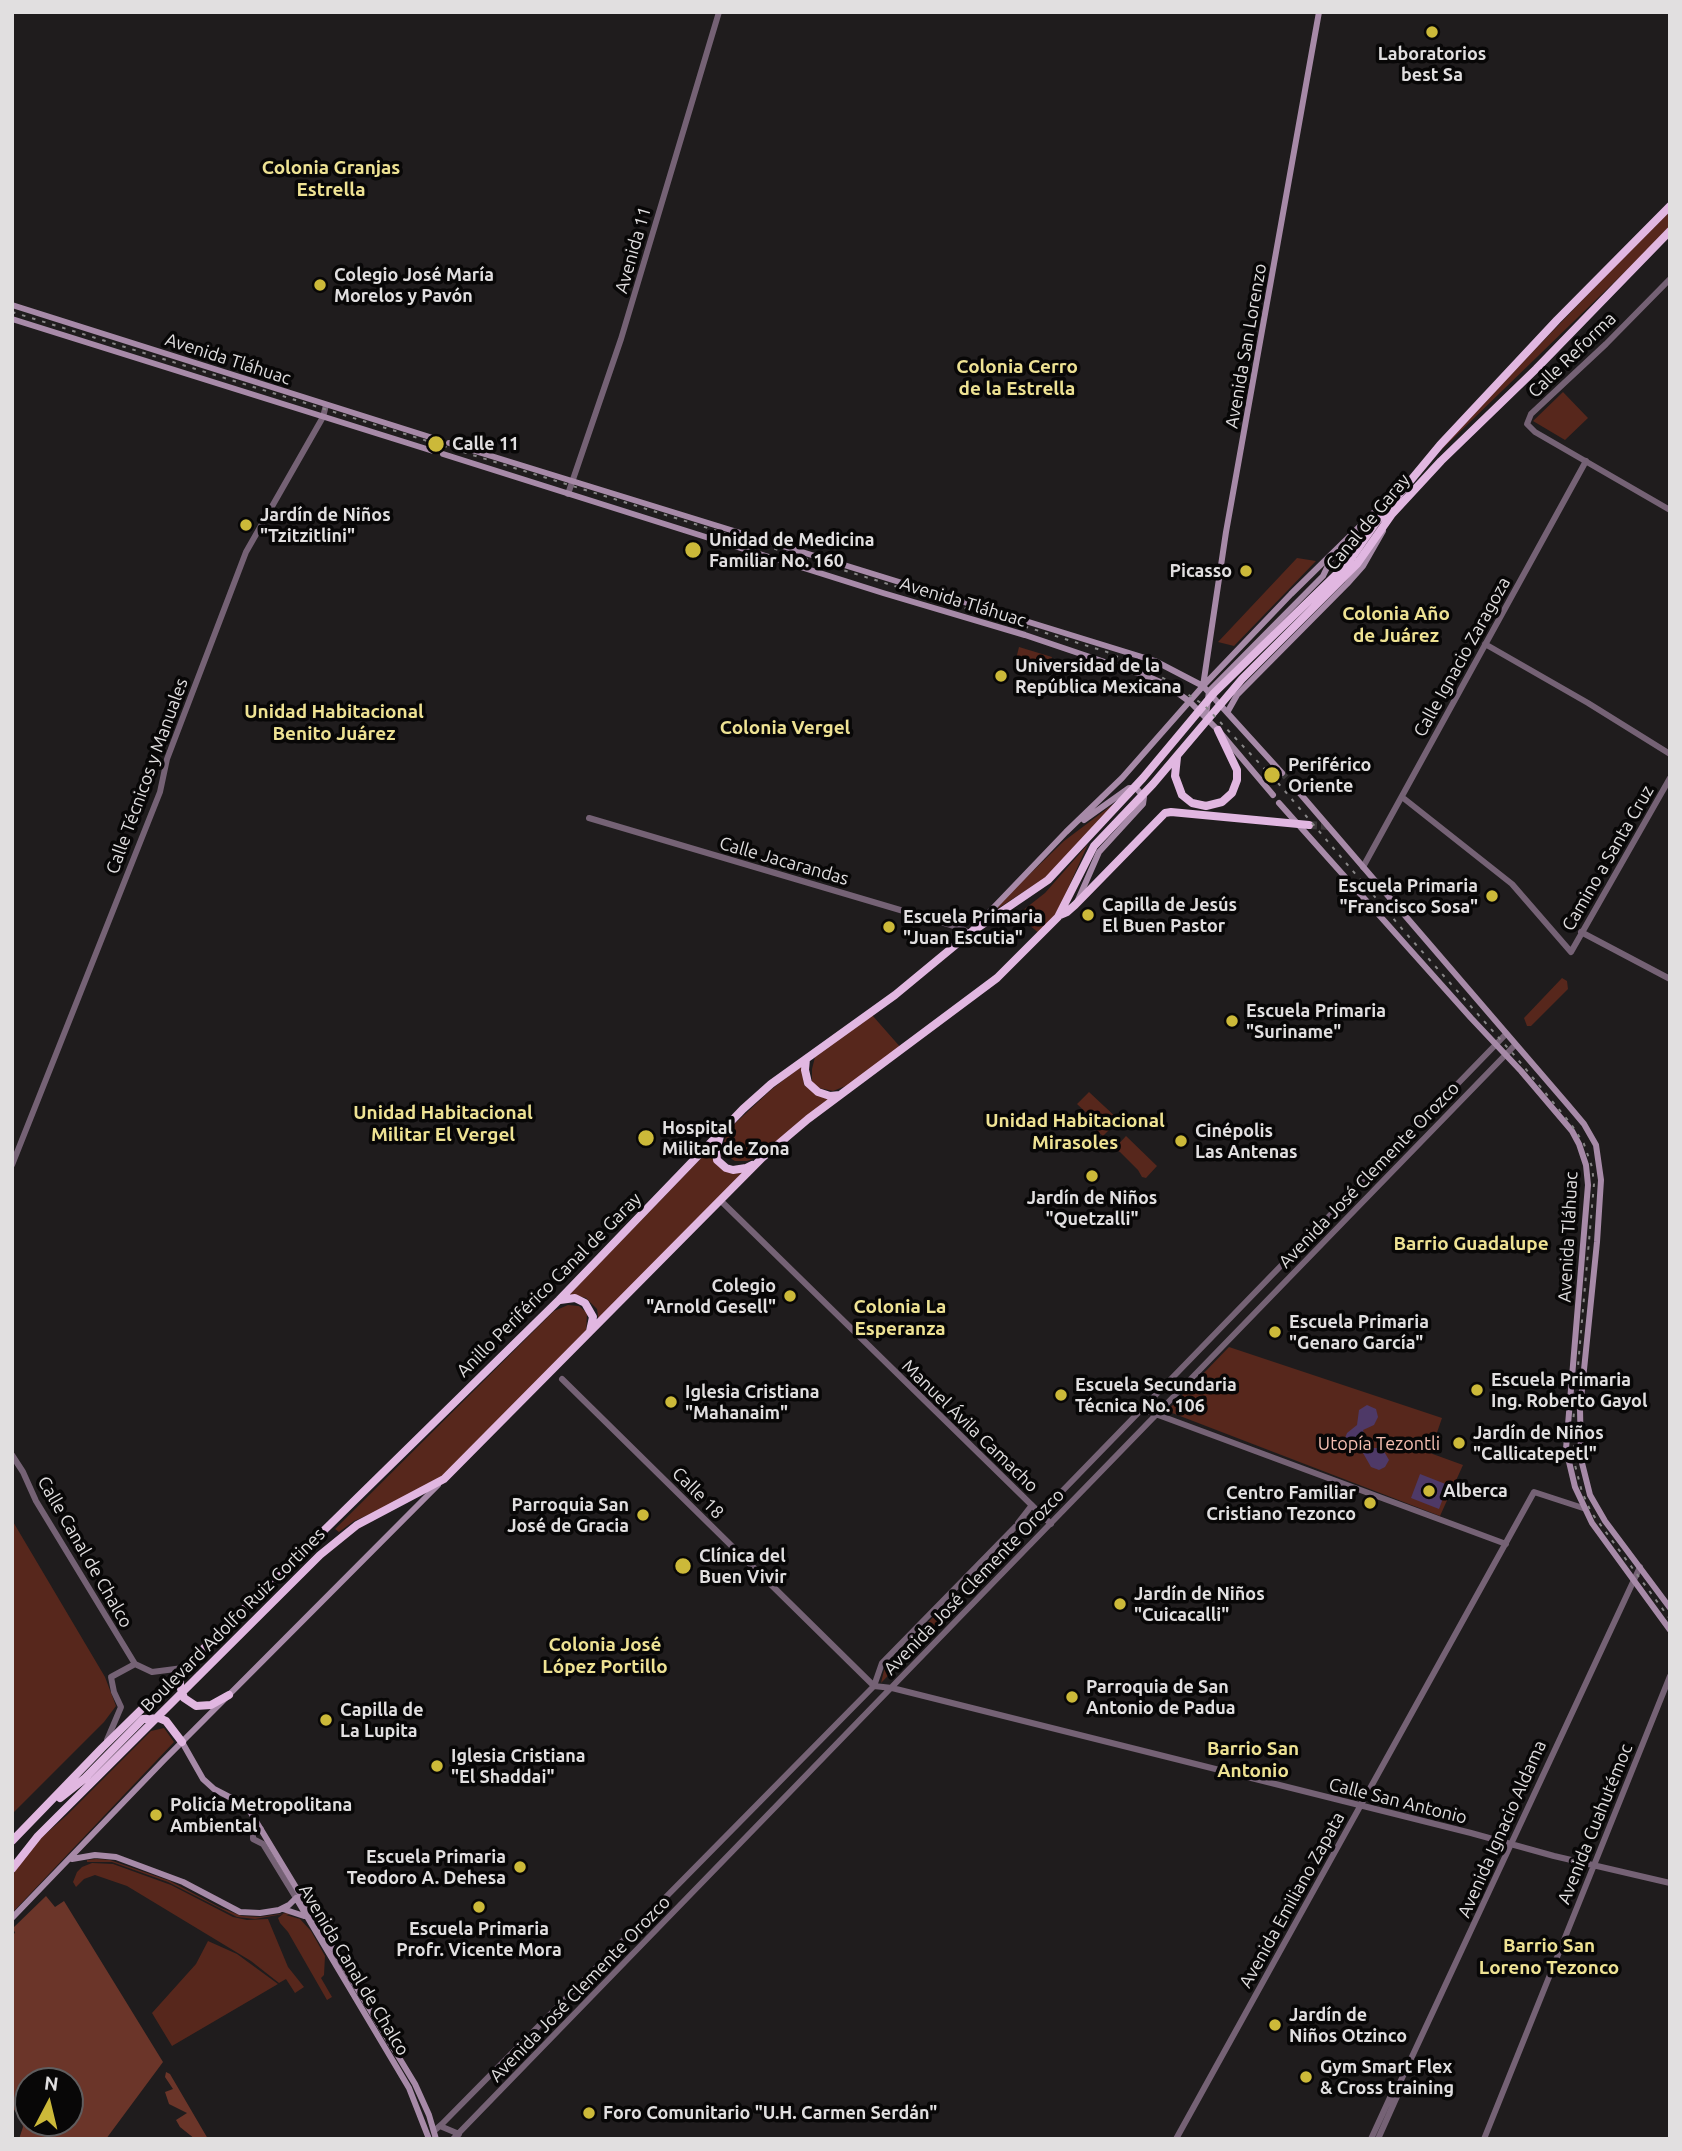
<!DOCTYPE html>
<html>
<head>
<meta charset="utf-8">
<style>
	body { margin:0 }
	#map { position:relative; width:1682px; height:2151px; overflow:hidden; background:#1f1c1d; font-family:Ubuntu,sans-serif }
	canvas { display:block }
	.frame { position:absolute; inset:0; border:14px solid #e1dfe0; pointer-events:none }
	.north { position:absolute; left:14px; top:2067px; width:70px; height:70px; box-sizing:border-box; background:#080707; border:2px solid #5f5d5e; border-radius:50%; rotate:7deg; font-size:19px; font-weight:700; line-height:28px; text-align:center; color:#e1dfe0 }
	.north::after { content:''; display:block; margin:auto; width:24px; height:32px; background:#ccb939; clip-path:polygon(50% 0,100% 100%,50% 72%,0 100%) }
</style>
</head>
<body>
<div id="map">
<canvas width="1682" height="2151"></canvas>
<div class="frame"></div>
<div class="north">N</div>
</div>
<script>
const c = document.querySelector('canvas').getContext('2d');
c.lineJoin = 'round';
function paint(path, color) { c.fillStyle = color; c.fill(path, 'evenodd'); }
const poly = rows => new Path2D(rows.map(r => 'M' + r).join(''));
function strokePath(path, color, width, dash) { c.strokeStyle = color; c.lineWidth = width; c.lineCap = dash ? 'butt' : 'round'; c.setLineDash(dash || []); c.stroke(path); }
function drawText(font, color, halo, rows, align = 'center') {
  c.font = font + ' Ubuntu,sans-serif'; c.lineWidth = 7; c.setLineDash([]); c.textBaseline = 'middle'; c.strokeStyle = halo; c.fillStyle = color; for (const [text, x, y, turn = 0] of rows) {
    c.save(); c.translate(x, y); c.rotate((+turn || 0) * Math.PI / 180); c.textAlign = isNaN(turn) ? turn : align; if (halo) c.strokeText(text, 0, 0); c.fillText(text, 0, 0); c.restore();
  }
}
paint(poly([
	[1670,209,1670,228,1437,454,1476,411],
	[1563,392,1588,418,1565,440,1533,421],
	[1297,558,1316,561,1234,646,1218,642],
	[1019,647,1052,657,1047,673,1015,663],
	[1124,796,1045,878,997,909,1004,899,1064,841],
	[1088,844,1057,913,1040,934,1017,915,1045,893],
	[1562,978,1567,981,1568,989,1531,1026,1527,1026,1524,1018],
	[872,1015,902,1049,863,1079,833,1091,819,1088,812,1083,812,1069,815,1057],
	[803,1065,802,1069,804,1085,816,1094,830,1099,761,1156,747,1161,735,1161,727,1156,724,1142,729,1129,772,1089],
	[1089,1092,1119,1120,1103,1136,1098,1132,1095,1121,1077,1104],
	[1126,1136,1157,1166,1146,1178,1142,1177,1138,1170,1120,1152,1114,1149],
	[713,1146,717,1162,743,1172,599,1323,597,1309,586,1298,574,1295,567,1297],
	[568,1305,579,1306,587,1313,586,1334,443,1482,354,1521,339,1532,335,1529,554,1311],
	[1229,1347,1442,1418,1430,1453,1463,1465,1440,1516,1167,1411],
	[12,1520,105,1677,116,1706,104,1722,12,1814],
	[954,1596,963,1598,881,1683,885,1666],
	[164,1728,174,1742,12,1913,12,1877,19,1863,39,1840,67,1815,151,1731],
	[96,1859,110,1860,170,1881,221,1908,242,1916,260,1917,287,1913,292,1914,286,1915,300,1919,311,1931,325,1956,324,1975,321,1978,332,1997,327,2000,288,1932,280,1923,278,1918,283,1914,255,1919,237,1917,168,1882,112,1862,87,1862,87,1860],
	[92,1863,113,1864,171,1885,233,1917,247,1920,268,1919,288,1967,304,1987,295,1993,286,1979,279,1983,251,1961,127,1886,95,1875,84,1879,76,1887,73,1882,77,1872,82,1867],
	[208,1941,237,1954,278,1984,172,2046,152,2013,196,1964]
]), '#57271c');
paint(poly([
	[46,1896,55,1907,64,1901,163,2062,106,2139,19,2139,23,2127,21,2119,12,2107,12,1935,15,1933,13,1928],
	[28,2081,70,2081,70,2123,28,2123],
	[166,2072,170,2074,208,2139,195,2139,180,2127,176,2120,187,2113,169,2104,165,2092,173,2089,165,2077]
]), '#6b3529');
paint(poly([
	[1367,1405,1376,1409,1378,1417,1374,1425,1363,1430,1367,1443,1372,1448,1382,1448,1389,1460,1385,1467,1379,1470,1371,1467,1363,1453,1347,1449,1344,1441,1347,1433,1357,1425,1359,1410],
	[1420,1474,1448,1485,1439,1509,1411,1498]
]), '#4e3967');
strokePath(poly([
	[1282,773,1297,790]
]), '#3c393a', 6, [6, 3]);
strokePath(poly([
	[1309,825,1329,826]
]), '#3c393a', 8, [8, 4]);
strokePath(poly([
	[1670,279,1606,344,1531,414,1527,424,1535,432,1670,510],
	[568,494,621,339,719,12],
	[1485,644,1588,703,1670,754],
	[1402,797,1512,884,1571,952,1670,778],
	[589,818,961,928,970,934],
	[1363,867,1586,461],
	[1581,932,1670,979],
	[12,1165,160,792,167,759,246,552,323,417,326,405],
	[720,1200,1051,1524],
	[562,1379,874,1686,892,1688,1471,1833,1554,1856,1670,1883],
	[1142,1409,1506,1544],
	[12,1455,23,1472,36,1501,135,1664,152,1672,183,1668],
	[1018,1523,1032,1505],
	[107,1740,121,1707,114,1692,111,1677,135,1664],
	[261,1829,253,1832,253,1839,263,1844,296,1898],
	[1396,2091,1640,1567],
	[440,2126,459,2134],
	[434,2131,442,2124,874,1686,882,1663,1015,1527,1040,1514,1506,1034],
	[453,2139,1515,1045],
	[1176,2139,1534,1492,1583,1508],
	[1371,2139,1393,2091],
	[1378,2139,1399,2092],
	[1484,2139,1670,1676]
]), '#756275', 6);
strokePath(poly([
	[12,305,436,439],
	[12,319,433,451],
	[449,443,1155,661,1203,686,1282,773],
	[443,454,883,593,1025,635,1149,677,1167,685,1190,702,1218,730,1273,795],
	[1203,686,1226,532,1319,12],
	[1228,711,1237,695,1347,584,1363,566,1383,531],
	[1206,716,1209,691,1323,576,1332,557],
	[1297,790,1568,1105,1584,1124,1596,1145,1601,1180,1597,1242,1580,1409,1581,1459,1590,1495,1605,1521,1670,1608],
	[1279,803,1471,1018,1521,1071,1572,1131,1579,1144,1586,1165,1588,1185,1566,1449,1575,1487,1592,1523,1670,1630],
	[1078,900,1099,852,1143,804,1144,797,1136,788,1129,788,1084,820],
	[972,930,1066,832,1122,778,1203,686,1291,594,1407,480],
	[182,1742,203,1779,214,1789,241,1803,251,1813,415,2084,429,2115,436,2139],
	[72,1859,95,1855,116,1857,183,1882,240,1912,260,1913,279,1910,289,1905,296,1898,409,2088,429,2139],
	[283,1909,304,1916],
	[12,1918,164,1760,438,1485]
]), '#a78aa8', 6);
strokePath(poly([
	[1177,757,1175,776,1182,795,1192,803,1206,806,1222,802,1232,793,1237,780,1237,770,1218,730],
	[1060,915,1067,912,1075,905,1165,813,1171,812,1309,825],
	[806,1059,805,1070,808,1083,818,1092,830,1096,840,1095],
	[720,1136,716,1151,717,1160,726,1168,733,1170,746,1168,752,1165],
	[560,1300,575,1298,585,1303,593,1317,590,1331],
	[180,1673,180,1686,184,1698,196,1706,211,1705,229,1695],
	[60,1798,84,1779,143,1719,159,1718,166,1721,182,1742],
	[12,1841,102,1748,559,1300,743,1109,771,1084,895,995,970,933,1048,880,1143,778,1214,693,1348,563,1377,521,1440,445,1557,320,1670,206],
	[12,1869,38,1836,320,1555,357,1525,444,1479,762,1158,808,1119,997,978,1058,917,1094,846,1153,784,1242,679,1357,564,1392,514,1441,461,1536,369,1670,231]
]), '#e1b7e1', 8);
strokePath(poly([
	[12,312,1107,652,1157,674,1204,705,1278,783,1403,930,1515,1056,1571,1124,1584,1144,1592,1167,1594,1184,1573,1423,1575,1465,1582,1492,1591,1512,1670,1619]
]), '#878586', 2, [3.5, 7]);
for (const [x, y, r, color] of [
	[1432,32,7,"#ccb939"],
	[320,285,7,"#ccb939"],
	[436,444,9,"#ccb939"],
	[246,525,7,"#ccb939"],
	[693,550,9,"#ccb939"],
	[1246,571,7,"#ccb939"],
	[1001,676,7,"#ccb939"],
	[1272,775,9,"#ccb939"],
	[1492,896,7,"#ccb939"],
	[1088,915,7,"#ccb939"],
	[889,927,7,"#ccb939"],
	[1232,1021,7,"#ccb939"],
	[646,1138,9,"#ccb939"],
	[1181,1141,7,"#ccb939"],
	[1092,1176,7,"#ccb939"],
	[790,1296,7,"#ccb939"],
	[1275,1332,7,"#ccb939"],
	[1477,1390,7,"#ccb939"],
	[1061,1395,7,"#ccb939"],
	[671,1402,7,"#ccb939"],
	[1459,1443,7,"#ccb939"],
	[1429,1491,7,"#ccb939"],
	[1370,1503,7,"#ccb939"],
	[643,1515,7,"#ccb939"],
	[683,1566,9,"#ccb939"],
	[1120,1604,7,"#ccb939"],
	[1072,1697,7,"#ccb939"],
	[326,1720,7,"#ccb939"],
	[437,1766,7,"#ccb939"],
	[156,1815,7,"#ccb939"],
	[520,1867,7,"#ccb939"],
	[479,1907,7,"#ccb939"],
	[1275,2025,7,"#ccb939"],
	[1306,2077,7,"#ccb939"],
	[589,2113,7,"#ccb939"]
]) { const dot = new Path2D(); dot.arc(x, y, r, 0, 2 * Math.PI); c.fillStyle = color; c.fill(dot); strokePath(dot, '#080707', 2.5); }
drawText('bold 18px', '#e1dfe0', '#080707', [
	["Laboratorios",1432,54,"center"],
	["best Sa",1432,75,"center"],
	["Colegio José María",334,275],
	["Morelos y Pavón",334,296],
	["Calle 11",452,444],
	["Jardín de Niños",260,515],
	["\"Tzitzitlini\"",260,536],
	["Unidad de Medicina",709,540],
	["Familiar No. 160",709,561],
	["Picasso",1232,571,"right"],
	["Universidad de la",1015,666],
	["República Mexicana",1015,687],
	["Periférico",1288,765],
	["Oriente",1288,786],
	["Escuela Primaria",1478,886,"right"],
	["\"Francisco Sosa\"",1478,907,"right"],
	["Capilla de Jesús",1102,905],
	["El Buen Pastor",1102,926],
	["Escuela Primaria",903,917],
	["\"Juan Escutia\"",903,938],
	["Escuela Primaria",1246,1011],
	["\"Suriname\"",1246,1032],
	["Hospital",662,1128],
	["Militar de Zona",662,1149],
	["Cinépolis",1195,1131],
	["Las Antenas",1195,1152],
	["Jardín de Niños",1092,1198,"center"],
	["\"Quetzalli\"",1092,1219,"center"],
	["Colegio",776,1286,"right"],
	["\"Arnold Gesell\"",776,1307,"right"],
	["Escuela Primaria",1289,1322],
	["\"Genaro García\"",1289,1343],
	["Escuela Primaria",1491,1380],
	["Ing. Roberto Gayol",1491,1401],
	["Escuela Secundaria",1075,1385],
	["Técnica No. 106",1075,1406],
	["Iglesia Cristiana",685,1392],
	["\"Mahanaim\"",685,1413],
	["Jardín de Niños",1473,1433],
	["\"Callicatepetl\"",1473,1454],
	["Alberca",1443,1491],
	["Centro Familiar",1356,1493,"right"],
	["Cristiano Tezonco",1356,1514,"right"],
	["Parroquia San",629,1505,"right"],
	["José de Gracia",629,1526,"right"],
	["Clínica del",699,1556],
	["Buen Vivir",699,1577],
	["Jardín de Niños",1134,1594],
	["\"Cuicacalli\"",1134,1615],
	["Parroquia de San",1086,1687],
	["Antonio de Padua",1086,1708],
	["Capilla de",340,1710],
	["La Lupita",340,1731],
	["Iglesia Cristiana",451,1756],
	["\"El Shaddai\"",451,1777],
	["Policía Metropolitana",170,1805],
	["Ambiental",170,1826],
	["Escuela Primaria",506,1857,"right"],
	["Teodoro A. Dehesa",506,1878,"right"],
	["Escuela Primaria",479,1929,"center"],
	["Profr. Vicente Mora",479,1950,"center"],
	["Jardín de",1289,2015],
	["Niños Otzinco",1289,2036],
	["Gym Smart Flex",1320,2067],
	["& Cross training",1320,2088],
	["Foro Comunitario \"U.H. Carmen Serdán\"",603,2113]
], 'left');
drawText('18px', '#e1dfe0', '#080707', [
	["Avenida 11",633,250,-74],
	["Avenida San Lorenzo",1246,346,-80],
	["Calle Reforma",1572,355,-44],
	["Avenida Tláhuac",228,359,18],
	["Canal de Garay",1368,522,-50],
	["Avenida Tláhuac",963,602,17],
	["Calle Ignacio Zaragoza",1462,657,-61],
	["Calle Técnicos y Manuales",147,776,-70],
	["Camino a Santa Cruz",1608,858,-60],
	["Calle Jacarandas",784,861,16],
	["Avenida José Clemente Orozco",1369,1175,-46],
	["Avenida Tláhuac",1568,1237,-87],
	["Anillo Periférico Canal de Garay",549,1285,-45],
	["Manuel Ávila Camacho",970,1426,44],
	["Calle 18",698,1493,45],
	["Calle Canal de Chalco",85,1552,60],
	["Avenida José Clemente Orozco",974,1582,-46],
	["Boulevard Adolfo Ruiz Cortines",233,1620,-45],
	["Calle San Antonio",1398,1801,14],
	["Avenida Cuahutémoc",1595,1824,-68],
	["Avenida Ignacio Aldama",1502,1829,-66],
	["Avenida Emiliano Zapata",1292,1900,-61],
	["Avenida Canal de Chalco",354,1970,59],
	["Avenida José Clemente Orozco",580,1989,-46]
]);
drawText('18px', '#f5bfb2', '#080707', [
	["Utopía Tezontli",1379,1444]
]);
drawText('bold 19px', '#eee293', '#080707', [
	["Colonia Granjas",331,168],
	["Estrella",331,190],
	["Colonia Cerro",1017,367],
	["de la Estrella",1017,389],
	["Colonia Año",1396,614],
	["de Juárez",1396,636],
	["Unidad Habitacional",334,712],
	["Benito Juárez",334,734],
	["Colonia Vergel",785,728],
	["Unidad Habitacional",443,1113],
	["Militar El Vergel",443,1135],
	["Unidad Habitacional",1075,1121],
	["Mirasoles",1075,1143],
	["Barrio Guadalupe",1471,1244],
	["Colonia La",900,1307],
	["Esperanza",900,1329],
	["Colonia José",605,1645],
	["López Portillo",605,1667],
	["Barrio San",1253,1749],
	["Antonio",1253,1771],
	["Barrio San",1549,1946],
	["Loreno Tezonco",1549,1968]
]);
</script>
</body>
</html>
